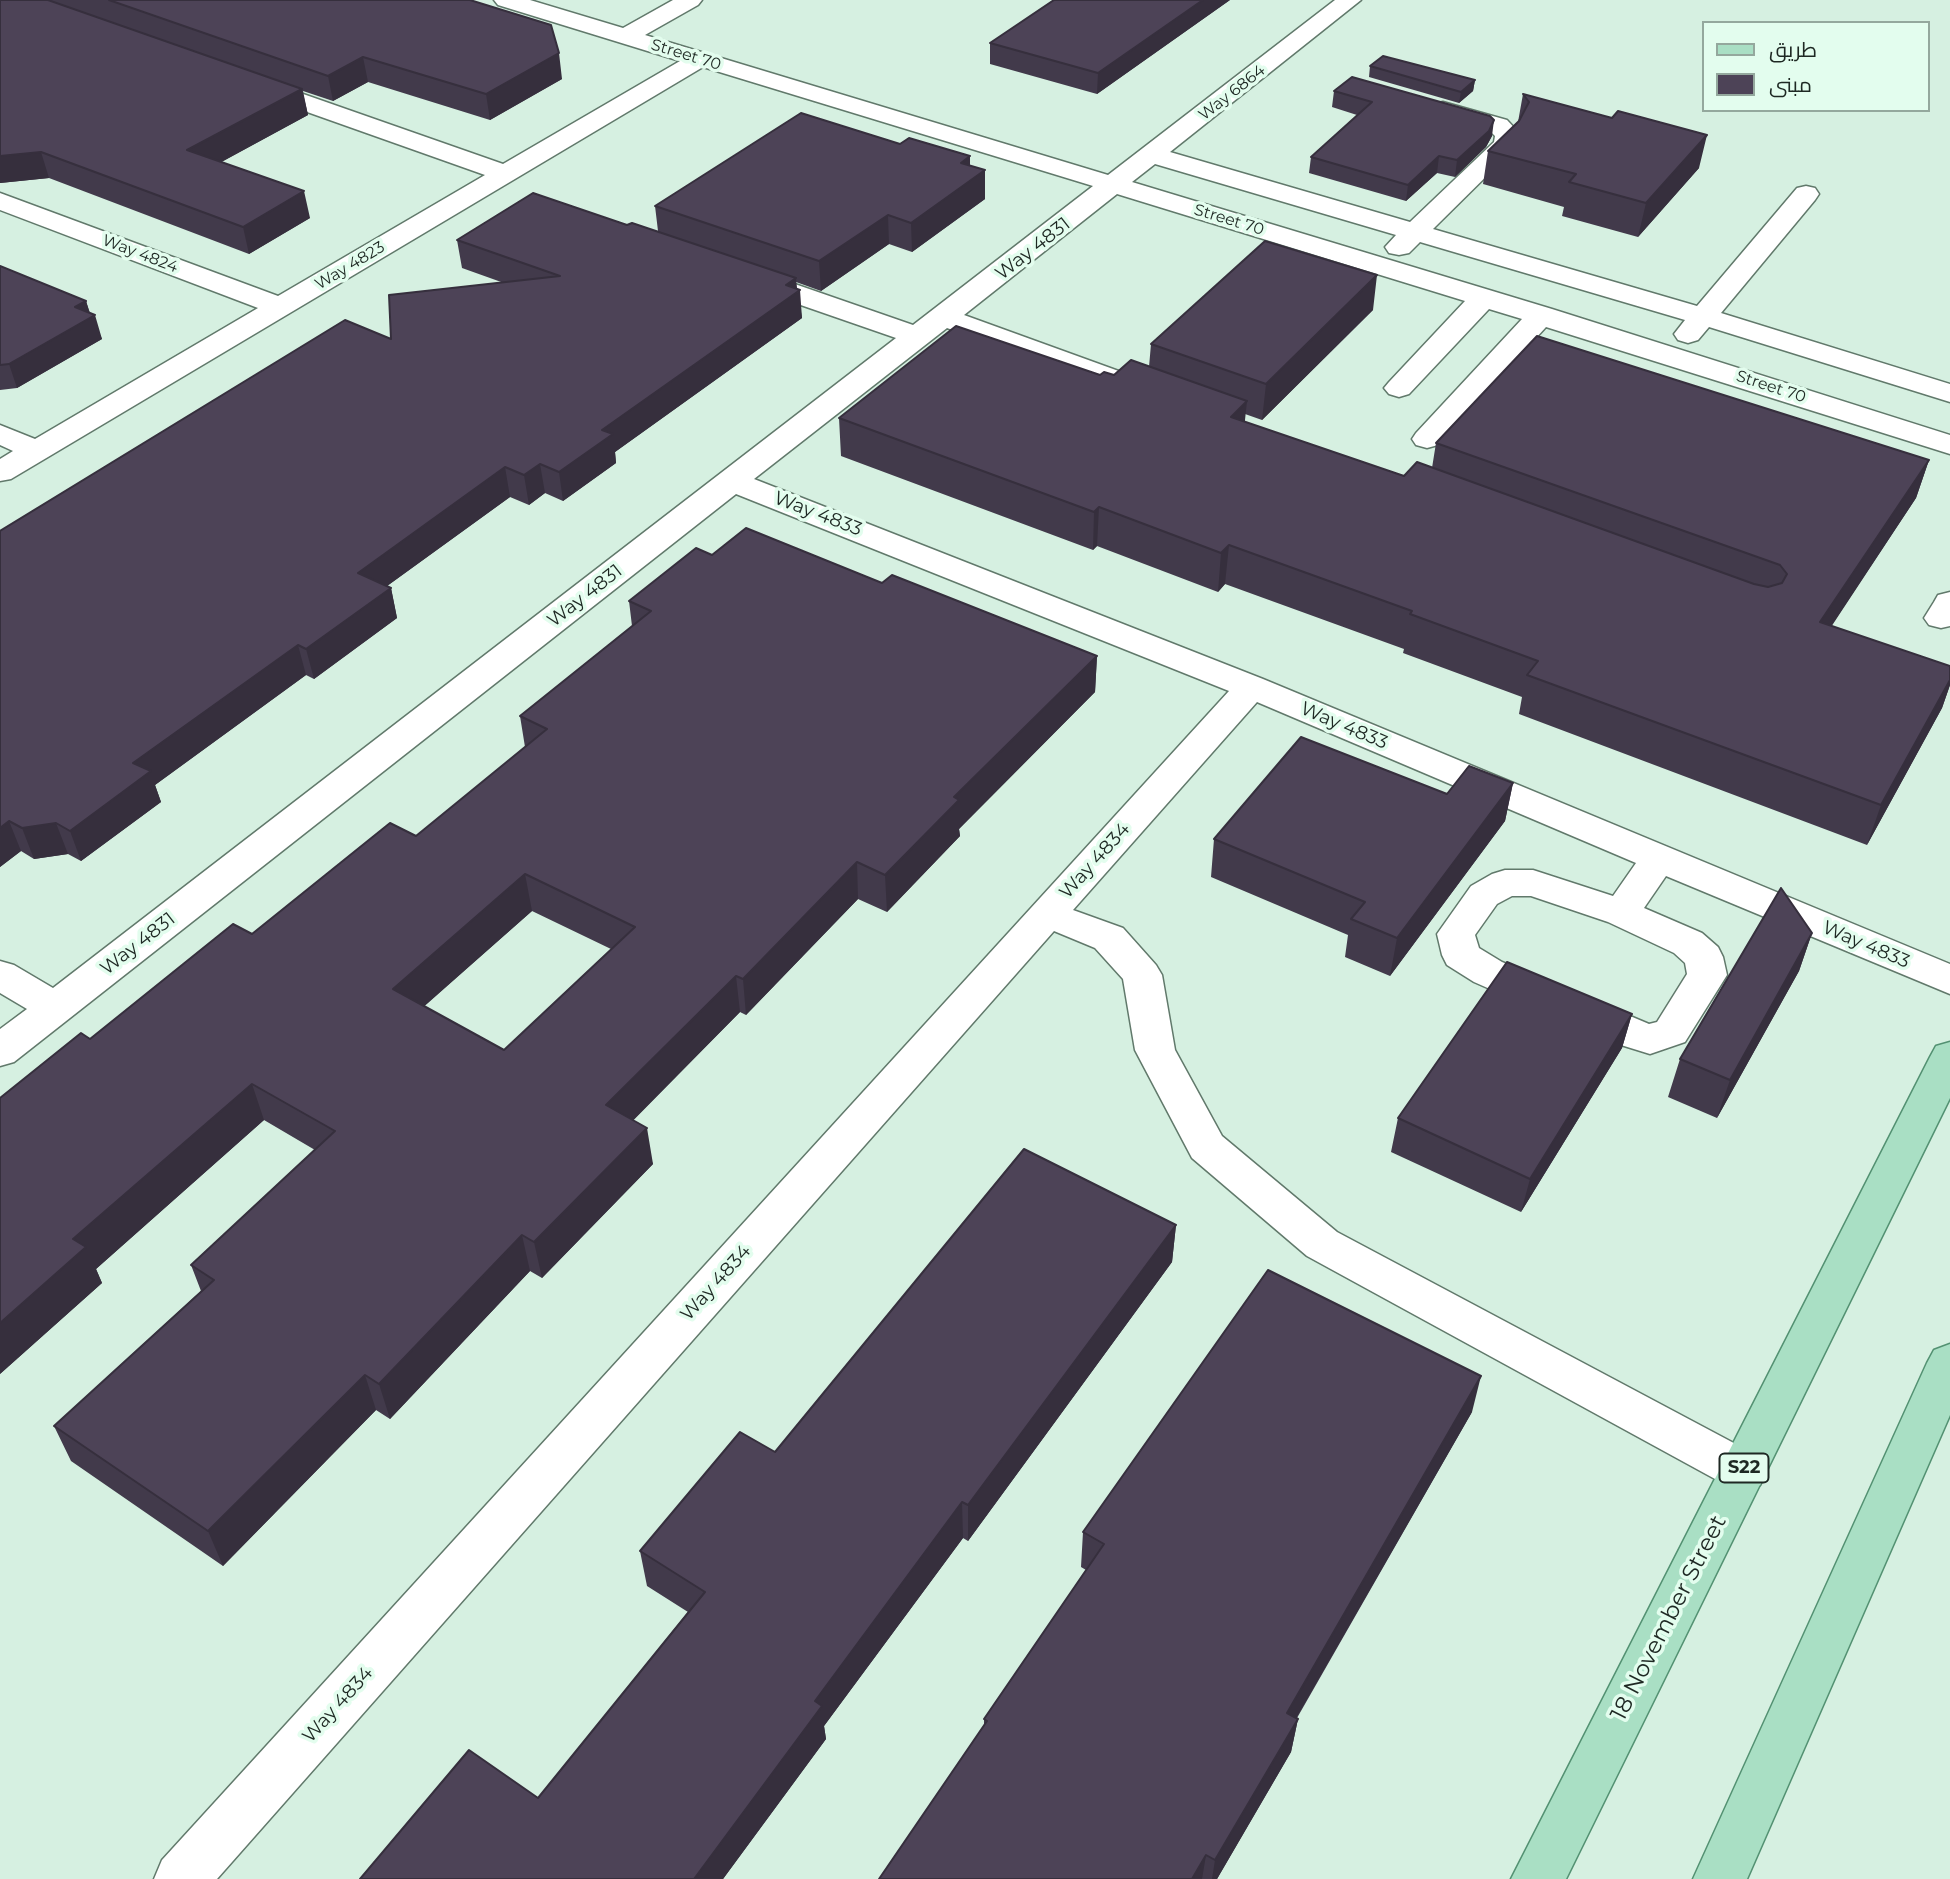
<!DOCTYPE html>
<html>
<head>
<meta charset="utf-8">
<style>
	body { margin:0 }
	#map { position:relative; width:1950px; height:1879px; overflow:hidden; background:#d6f0e1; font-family:Montserrat,Cairo,sans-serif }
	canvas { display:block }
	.legend { position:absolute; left:1702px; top:21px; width:228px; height:91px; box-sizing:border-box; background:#e3fdee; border:2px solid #94a89d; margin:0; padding:9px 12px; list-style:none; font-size:21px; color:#1e2823 }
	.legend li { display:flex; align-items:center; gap:14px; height:35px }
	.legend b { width:35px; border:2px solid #94a89d }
</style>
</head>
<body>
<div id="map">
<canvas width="1950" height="1879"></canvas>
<ul class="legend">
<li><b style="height:9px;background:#a9dfc4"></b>طريق</li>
<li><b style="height:19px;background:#4d4357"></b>مبنى</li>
</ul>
</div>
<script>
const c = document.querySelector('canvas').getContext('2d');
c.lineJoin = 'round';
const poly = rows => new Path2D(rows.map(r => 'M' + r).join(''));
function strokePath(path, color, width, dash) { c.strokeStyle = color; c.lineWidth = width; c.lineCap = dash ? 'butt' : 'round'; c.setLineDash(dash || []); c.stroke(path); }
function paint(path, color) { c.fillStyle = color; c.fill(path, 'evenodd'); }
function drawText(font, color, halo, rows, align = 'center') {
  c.font = font + ' Montserrat,sans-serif'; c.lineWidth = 7; c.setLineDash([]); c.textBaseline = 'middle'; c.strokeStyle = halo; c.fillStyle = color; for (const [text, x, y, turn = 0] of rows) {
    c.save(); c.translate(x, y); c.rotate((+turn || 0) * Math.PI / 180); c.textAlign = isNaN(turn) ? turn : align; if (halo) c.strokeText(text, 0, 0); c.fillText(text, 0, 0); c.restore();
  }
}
const minor = poly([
	[494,0,530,0,623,28,673,0,702,0,698,5,645,35,1108,175,1335,0,1361,0,1170,152,1410,222,1494,142,1495,136,1489,130,1434,114,1431,109,1434,104,1443,102,1507,120,1521,135,1519,144,1433,229,1697,306,1797,188,1806,186,1815,188,1819,194,1815,200,1721,313,1950,384,1950,402,1709,327,1698,340,1688,343,1678,340,1674,334,1685,320,1420,242,1409,253,1399,255,1389,253,1385,247,1396,235,1155,164,1132,182,1552,309,1950,435,1950,454,1546,327,1438,445,1427,448,1416,445,1412,439,1416,433,1522,319,1489,309,1409,394,1399,397,1389,394,1384,388,1389,382,1465,301,1117,194,964,315,1160,386,1165,392,1160,398,1150,401,1140,398,947,328,754,479,1263,679,1950,964,1950,994,1666,876,1644,908,1702,933,1718,947,1723,957,1727,975,1685,1042,1650,1054,1608,1041,1474,982,1447,965,1442,955,1437,934,1471,886,1492,874,1505,870,1533,870,1613,896,1636,863,1257,702,1073,910,1123,928,1156,965,1162,975,1175,1050,1222,1136,1337,1232,1760,1457,1767,1471,1760,1485,1743,1492,1726,1485,1307,1256,1192,1158,1135,1050,1123,979,1095,948,1054,931,217,1879,154,1879,162,1860,1229,691,736,494,14,1062,0,1066,0,1029,27,1009,0,993,0,961,14,965,53,988,896,338,743,285,739,279,743,273,753,271,763,273,913,325,1093,186,703,67,48,457,11,479,0,481,0,459,13,451,0,445,0,425,35,439,258,308,0,210,0,193,278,296,485,175,248,91,245,86,248,81,257,79,266,81,503,164,680,61,498,5,494,0],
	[1512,896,1531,896,1608,922,1674,953,1685,963,1687,974,1657,1022,1649,1024,1502,962,1479,948,1475,935,1497,904,1512,896],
	[1950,592,1950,626,1941,628,1929,625,1924,618,1934,602,1938,595,1950,592]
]);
const major = poly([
	[1950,1042,1950,1098,1566,1879,1511,1879,1930,1057,1936,1046,1950,1042],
	[1950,1344,1950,1415,1747,1879,1693,1879,1927,1363,1934,1350,1950,1344]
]);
strokePath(minor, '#61796b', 3);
strokePath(major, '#539172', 3);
paint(minor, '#fff');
paint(major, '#a9dfc4');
paint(poly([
	[0,0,470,0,562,79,490,120,368,82,333,101,303,91,308,115,221,162,310,218,249,254,49,178,0,183],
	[1230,0,1097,94,990,64,990,43],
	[1370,66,1475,80,1473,91,1459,103,1369,77],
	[1334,91,1492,136,1486,147,1455,177,1437,173,1406,201,1309,173,1311,157,1357,115,1332,107],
	[1523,94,1699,168,1638,237,1562,216,1564,207,1483,184,1488,151,1518,122],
	[970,166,985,170,985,199,912,252,889,244,821,291,796,282,802,318,615,452,616,463,563,501,545,493,529,505,510,497,387,586,391,588,397,618,314,679,306,675,155,785,161,802,81,861,68,854,34,859,21,851,0,867,0,531,504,283,462,268,457,240,627,225,658,231,655,206],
	[0,266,86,301,90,313,102,339,17,388,0,390],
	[1373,310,1262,420,1245,414,1245,422,1404,476,1432,468,1436,443,1929,460,1916,498,1831,626,1950,666,1950,685,1942,708,1867,845,1519,714,1522,697,1403,653,1404,649,1225,584,1218,592,1097,546,1093,550,841,456,839,418,1100,375,1114,375,1149,367,1151,344],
	[712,555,882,583,1097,656,1095,692,959,829,960,836,887,912,858,899,746,1015,740,1012,633,1120,653,1164,542,1278,530,1271,390,1419,376,1410,223,1566,71,1461,54,1426,201,1291,191,1265,315,1150,264,1120,96,1269,102,1283,0,1374,90,1039,252,934,416,836,525,747,520,716,632,626,629,601],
	[532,911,611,949,504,1050,424,1006],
	[1513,783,1505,821,1390,976,1345,957,1348,935,1211,877,1214,839,1447,794],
	[1812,933,1799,971,1717,1118,1668,1097,1680,1059],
	[1632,1014,1622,1048,1521,1212,1391,1152,1398,1118],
	[1176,1225,1172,1262,968,1541,963,1538,824,1726,826,1739,723,1879,360,1879,538,1798,688,1612,647,1586,640,1551,775,1452],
	[1472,1412,1297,1718,1298,1719,1291,1752,1217,1879,879,1879,984,1726,984,1719,1086,1570,1081,1567,1083,1532]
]), '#423a4b');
paint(poly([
	[1203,0,1230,0,1097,94,1098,73],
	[559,53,562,79,490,120,486,94],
	[363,57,368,82,333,101,328,76],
	[1475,80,1473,91,1459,103,1461,92],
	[302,89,308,115,194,177,187,150],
	[1494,120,1492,136,1486,147,1455,177,1457,160],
	[1707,135,1699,168,1638,237,1646,203],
	[41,152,49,178,0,183,0,156],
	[970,156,970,181,985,170,985,199,912,252,911,223,961,163],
	[1439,156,1437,173,1406,201,1408,185],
	[304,191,310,218,249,254,243,227],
	[888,215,889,244,821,291,819,261],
	[1377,275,1373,310,1262,420,1266,384],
	[796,278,797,293,800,290,802,318,615,452,616,463,563,501,559,472,602,430],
	[86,301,91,318,95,315,102,339,17,388,9,364,75,307],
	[1247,401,1243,439,1231,417],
	[1929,460,1916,498,1808,662,1820,622],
	[540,464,545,493,529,505,524,475],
	[505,467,510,497,365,602,358,573],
	[1099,507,1097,546,1093,550,1094,512],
	[1229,545,1225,584,1218,592,1221,553],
	[391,588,397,618,314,679,306,649],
	[298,645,306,675,155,785,161,802,81,861,70,831,133,763],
	[1097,656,1095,692,959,829,960,836,887,912,885,875,954,797],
	[1950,680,1950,685,1942,708,1867,845,1881,805],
	[1513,783,1505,821,1390,976,1397,938],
	[9,821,21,851,0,867,0,828],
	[56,823,68,854,34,859,22,828],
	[857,862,858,899,746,1015,743,979],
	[525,874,532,911,402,1026,393,989],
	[1812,933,1799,971,1717,1118,1730,1080],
	[736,976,740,1012,612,1142,606,1105],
	[1632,1014,1622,1048,1521,1212,1530,1179],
	[252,1084,264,1120,96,1269,102,1283,0,1374,0,1323,73,1239],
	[647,1128,653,1164,542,1278,534,1242],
	[1176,1225,1172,1262,968,1541,968,1505],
	[522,1235,530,1271,390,1419,379,1384],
	[365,1375,376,1410,223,1566,208,1531],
	[1481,1376,1472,1412,1280,1746,1287,1713],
	[962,1502,963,1538,824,1726,826,1739,723,1879,694,1879,815,1701],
	[1298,1719,1291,1752,1217,1879,1212,1879,1215,1860],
	[1206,1855,1202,1879,1192,1879]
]), '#362f3d');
const building = poly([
	[0,0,48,0,302,89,187,150,304,191,243,227,41,152,0,156,0,0],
	[109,0,470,0,551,25,559,53,486,94,363,57,328,76,109,0],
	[1054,0,1203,0,1098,73,990,43,1054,0],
	[1383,56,1475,80,1461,92,1370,66,1383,56],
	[1352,77,1490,116,1494,120,1489,131,1457,160,1439,156,1408,185,1311,157,1372,102,1334,91,1352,77],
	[1523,94,1612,118,1618,111,1707,135,1646,203,1569,182,1576,174,1488,151,1519,121,1529,102,1523,94],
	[801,113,900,144,909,138,970,156,961,163,985,170,911,223,888,215,819,261,655,206,801,113],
	[533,193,627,225,632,223,796,278,786,285,800,290,602,430,613,434,559,472,540,464,524,475,505,467,358,573,391,588,306,649,298,645,133,763,151,771,70,831,56,823,22,828,9,821,0,828,0,531,345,320,391,339,389,295,560,276,457,240,533,193],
	[1265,241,1377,275,1266,384,1151,344,1265,241],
	[0,266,86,301,75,307,95,315,9,364,0,365,0,266],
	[956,326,1100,375,1104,372,1114,375,1131,360,1247,401,1231,417,1404,476,1417,462,1754,584,1768,587,1782,583,1787,574,1780,565,1436,443,1537,336,1929,460,1820,622,1950,666,1950,680,1881,805,1527,675,1538,661,1410,614,1412,611,1229,545,1221,553,1099,507,1094,512,839,418,956,326],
	[746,528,882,583,892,575,1097,656,954,797,959,800,885,875,857,862,743,979,736,976,606,1105,647,1128,534,1242,522,1235,379,1384,365,1375,208,1531,54,1426,214,1280,191,1265,335,1131,252,1084,73,1239,86,1247,0,1323,0,1098,81,1033,90,1039,233,924,252,934,390,823,416,836,547,729,520,716,651,611,629,601,696,548,712,555,746,528],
	[525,874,635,927,504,1050,393,989,525,874],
	[1301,737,1447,794,1469,766,1513,783,1397,938,1351,919,1365,902,1214,839,1301,737],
	[1781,888,1812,933,1730,1080,1680,1059,1781,888],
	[1507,962,1632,1014,1530,1179,1398,1118,1507,962],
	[1024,1149,1176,1225,968,1505,962,1502,815,1701,822,1706,694,1879,360,1879,469,1750,538,1798,705,1592,640,1551,740,1432,775,1452,1024,1149],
	[1268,1270,1481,1376,1287,1713,1298,1719,1215,1860,1206,1855,1192,1879,879,1879,987,1721,984,1719,1104,1544,1083,1532,1268,1270]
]);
paint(building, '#4d4357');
strokePath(building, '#362f3d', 2);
drawText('16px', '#1e2823', '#e3fdee', [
	["Street 70",686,55,17],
	["Way 6864",1232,93,-38],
	["Street 70",1229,220,17],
	["Way 4824",140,254,21],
	["Way 4823",350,266,-31],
	["Street 70",1771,387,18]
]);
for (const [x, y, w] of [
	[1744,1468,49]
]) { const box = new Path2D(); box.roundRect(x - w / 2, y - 14.5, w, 29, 5); c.fillStyle = '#e3fdee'; c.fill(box); strokePath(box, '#1e2823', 2); }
drawText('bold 18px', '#1e2823', null, [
	["S22",1744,1468]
]);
drawText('19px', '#1e2823', '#e3fdee', [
	["Way 4831",1033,249,-38],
	["Way 4833",818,514,21],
	["Way 4831",585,596,-38],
	["Way 4833",1344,726,23],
	["Way 4834",1095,861,-48],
	["Way 4831",138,944,-38],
	["Way 4833",1866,945,23],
	["Way 4834",716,1283,-48],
	["Way 4834",338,1705,-48]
]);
drawText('23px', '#1e2823', '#e3fdee', [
	["18 November Street",1669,1618,-63]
]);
</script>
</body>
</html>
